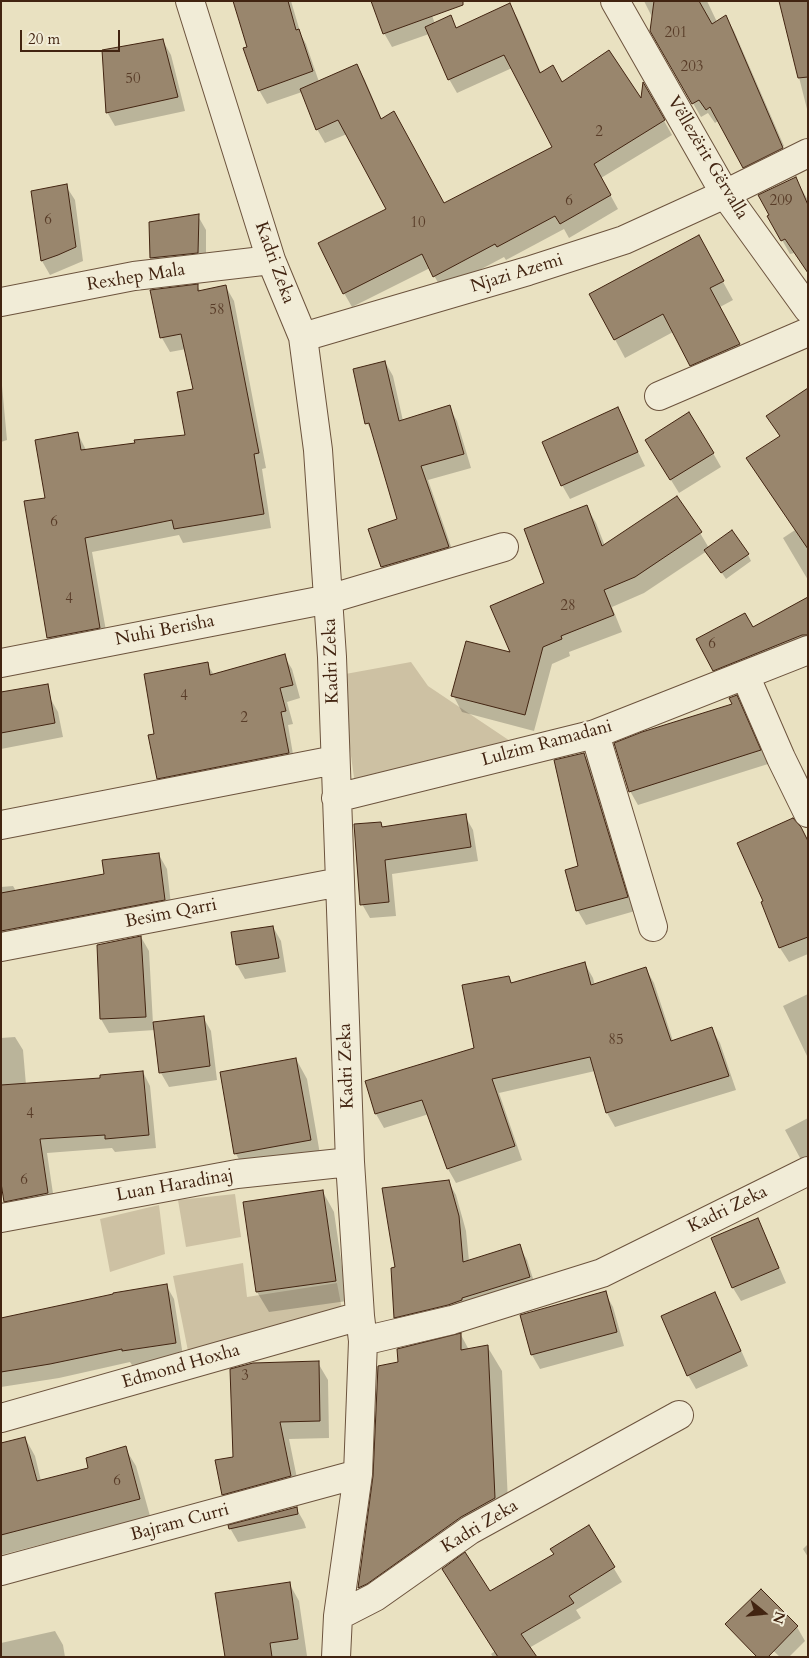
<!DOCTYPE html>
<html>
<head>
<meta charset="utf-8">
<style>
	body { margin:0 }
	#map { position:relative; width:809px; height:1658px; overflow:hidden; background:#e9e1c1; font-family:Cardo,serif }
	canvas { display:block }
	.frame { position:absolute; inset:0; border:2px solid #422411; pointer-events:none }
	.north { position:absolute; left:739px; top:1588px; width:50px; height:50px; -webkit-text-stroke:4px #f1ecd7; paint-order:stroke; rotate:107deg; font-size:14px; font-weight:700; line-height:20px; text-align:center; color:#422411 }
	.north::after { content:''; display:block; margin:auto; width:18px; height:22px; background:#422411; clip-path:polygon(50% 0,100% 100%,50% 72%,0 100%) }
	.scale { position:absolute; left:20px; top:30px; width:100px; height:22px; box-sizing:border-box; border:2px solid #422411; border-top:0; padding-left:6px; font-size:15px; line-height:18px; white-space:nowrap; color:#422411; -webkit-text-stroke:4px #f1ecd7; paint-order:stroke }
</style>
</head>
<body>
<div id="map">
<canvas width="809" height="1658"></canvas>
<div class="frame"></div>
<div class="north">N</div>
<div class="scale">20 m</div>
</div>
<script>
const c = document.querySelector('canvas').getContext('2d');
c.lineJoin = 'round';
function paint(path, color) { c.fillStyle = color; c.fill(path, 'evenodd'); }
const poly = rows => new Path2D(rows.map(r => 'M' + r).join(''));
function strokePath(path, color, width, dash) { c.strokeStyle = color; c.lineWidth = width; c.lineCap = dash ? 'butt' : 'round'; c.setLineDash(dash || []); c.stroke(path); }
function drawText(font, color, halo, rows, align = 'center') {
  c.font = font + ' Cardo,serif'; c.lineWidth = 4; c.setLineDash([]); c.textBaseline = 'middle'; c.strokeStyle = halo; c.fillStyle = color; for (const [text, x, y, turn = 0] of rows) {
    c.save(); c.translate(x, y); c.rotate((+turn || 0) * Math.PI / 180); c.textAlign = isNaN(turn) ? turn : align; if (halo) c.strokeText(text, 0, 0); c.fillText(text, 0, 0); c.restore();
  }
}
paint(poly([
	[411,662,428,686,522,749,355,785,340,675],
	[235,1194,241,1237,186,1247,178,1200],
	[159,1205,165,1254,110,1272,100,1219],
	[243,1263,247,1297,337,1283,344,1320,188,1351,173,1276]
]), '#cdc1a3');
paint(poly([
	[235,1,291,1,301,35,306,44,319,82,357,66,365,80,382,120,444,205,554,148,512,68,457,93,449,79,429,34,392,47,384,33,427,1,435,24,450,17,457,29,510,5,518,19,541,73,562,83,641,101,644,85,672,135,601,178,618,209,569,238,564,229,506,260,504,257,442,290,430,268,352,307,344,293,388,209,347,134,325,143,317,129,302,92,267,104,259,90],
	[644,1,707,1,717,22,726,17,734,31,784,146,744,165,719,120,715,123,708,113,701,117,651,31,653,19],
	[808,1,808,113,781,6],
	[163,41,171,55,185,111,115,126,107,112],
	[795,178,808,200,808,273,794,253,790,254,769,217],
	[66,186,75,200,83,261,50,275,42,261,32,192],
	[198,216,206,230,206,267,159,272,151,258,150,223],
	[707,253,733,300,720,307,749,363,701,384,673,332,625,358,591,295],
	[197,286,201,292,226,287,234,301,266,468,262,469,271,528,183,543,179,535,92,552,108,642,57,652,48,638,46,499,78,434,86,450,186,436,194,390,186,349,170,352,162,338,152,291],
	[385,362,393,376,403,421,449,407,457,421,471,468,428,480,456,561,390,581,382,567,369,530,399,519,375,437,367,423],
	[1,375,7,440,1,442],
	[808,406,808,580,783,538,795,530,758,476,780,437,767,416],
	[617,409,645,466,570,499,562,485],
	[713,453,721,467,679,493,655,454],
	[586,506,596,523,605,546,700,533,709,548,748,555,751,561,726,579,707,551,644,593,612,607,622,632,569,652,570,656,552,664,534,731,462,712,453,695,512,654,546,583],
	[808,598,808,655,725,687,714,670,753,629],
	[284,656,292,669,300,698,287,702,293,724,288,725,295,766,166,791,158,778,155,735,207,664,214,675],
	[736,697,744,710,768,764,638,805,630,791,734,705],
	[50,698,58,712,63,737,1,749,1,705],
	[584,754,592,768,635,911,586,925,578,911,567,870,579,867],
	[465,816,473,830,478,861,392,874,396,916,370,918,362,904,381,823,383,828],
	[808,841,808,954,789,962,780,948,763,902],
	[159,855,167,869,172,914,1,949,1,887,13,886,16,891,105,876],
	[273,927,281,941,286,972,245,979,237,965],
	[141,937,149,951,153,1024,203,1017,211,1031,217,1080,169,1087,161,1073,155,1030,109,1033,101,1019],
	[585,964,593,978,595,986,646,969,654,983,673,1041,712,1029,720,1043,736,1090,615,1127,607,1113,595,1071,499,1093,522,1160,456,1183,448,1169,429,1114,384,1128,376,1114,475,1049,509,977,512,983],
	[808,994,808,1058,783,1006],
	[15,1037,23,1050,26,1085,102,1079,143,1072,150,1086,156,1148,115,1152,112,1148,47,1153,55,1207,13,1215,5,1201,1,1174,1,1038],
	[296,1059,307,1079,321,1160,247,1174,236,1154,221,1073],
	[808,1118,808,1168,806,1169,785,1130],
	[448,1181,456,1195,466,1231,469,1261,519,1246,527,1260,537,1291,404,1331,396,1317,397,1268],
	[323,1192,334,1212,347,1301,269,1312,257,1292],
	[757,1220,765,1234,786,1283,741,1301,733,1288],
	[166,1285,174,1299,183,1356,132,1365,130,1362,59,1378,1,1387,1,1320],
	[605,1293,613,1307,624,1346,540,1369,532,1355],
	[714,1293,722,1307,748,1366,696,1389,688,1375],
	[461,1335,469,1350,487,1346,502,1371,509,1524,475,1542,373,1613,359,1588,375,1476,399,1364],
	[318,1363,328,1380,329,1438,289,1439,300,1493,233,1511,223,1494,234,1458],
	[25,1438,35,1456,41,1481,90,1469,125,1448,136,1466,150,1516,1,1555,1,1445],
	[296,1508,304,1522,306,1528,238,1542,230,1528],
	[589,1527,622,1582,576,1610,581,1618,529,1648,535,1657,493,1657,491,1654,495,1651,490,1593,555,1555],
	[808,1544,808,1557,803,1549],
	[289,1583,299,1601,307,1656,226,1657],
	[747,1626,797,1627,805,1641,789,1657,780,1657],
	[55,1631,63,1645,65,1657,1,1657,1,1643]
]), '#0003');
const building = poly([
	[233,1,288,1,296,30,299,29,313,71,258,91,243,48,247,47,233,1],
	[371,1,463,1,463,5,383,34,371,1],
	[654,1,699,1,712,24,726,15,783,148,743,168,710,107,706,110,699,100,692,104,650,31,654,1],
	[779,1,808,1,808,77,798,78,779,1],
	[510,3,540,73,553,65,562,82,609,50,641,98,643,82,665,120,594,164,611,195,560,224,555,216,497,247,495,244,433,277,422,254,343,294,318,243,386,209,338,120,316,130,300,89,357,64,381,119,394,111,444,203,552,147,504,55,448,80,425,27,451,15,456,28,510,3],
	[163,39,178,97,106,113,102,50,163,39],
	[796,177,808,205,808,273,785,239,781,241,767,216,769,215,758,195,796,177],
	[67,184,76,247,58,255,41,261,31,191,67,184],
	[199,214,198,253,150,258,149,222,199,214],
	[699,235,724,281,710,288,740,344,690,366,663,314,614,340,589,294,699,235],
	[198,284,198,291,226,285,259,453,254,454,264,514,174,529,172,520,85,538,100,628,47,638,24,501,45,498,35,440,78,432,81,450,135,443,134,440,185,435,177,392,193,389,181,334,160,338,150,290,198,284],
	[385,361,399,421,450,405,464,454,421,466,449,547,381,567,368,529,397,519,369,423,365,424,353,369,385,361],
	[808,388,808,549,746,458,780,436,766,416,808,388],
	[618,407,638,452,561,486,542,442,618,407],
	[689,412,714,453,670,480,645,440,689,412],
	[677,496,702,532,635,577,604,590,614,615,561,636,562,639,543,647,525,715,451,696,466,641,510,652,490,606,544,583,524,529,587,505,602,546,677,496],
	[732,530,749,554,721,573,704,550,732,530],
	[808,597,808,635,802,635,713,671,696,639,745,613,753,627,808,597],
	[285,654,293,685,280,688,286,711,281,712,289,753,157,779,148,735,154,734,144,674,208,662,210,675,285,654],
	[48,684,55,723,1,733,1,692,48,684],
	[737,695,761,750,629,792,614,743,642,732,732,704,729,698,737,695],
	[584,753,628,897,576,911,565,870,578,866,554,760,584,753],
	[466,814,471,847,385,860,389,902,360,905,354,824,381,822,382,827,466,814],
	[793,818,801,827,808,841,808,937,779,948,761,902,763,901,737,843,793,818],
	[159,853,165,900,1,931,1,893,104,874,102,860,159,853],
	[273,926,279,958,236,965,231,932,273,926],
	[141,936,146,1017,100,1019,97,945,141,936],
	[585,962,591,985,646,967,671,1041,712,1027,729,1076,606,1113,590,1057,492,1079,515,1146,447,1169,422,1100,375,1114,365,1081,474,1048,462,985,509,976,511,983,585,962],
	[204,1016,210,1066,159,1073,153,1022,204,1016],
	[296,1058,311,1140,234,1154,220,1072,296,1058],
	[143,1071,149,1135,105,1139,105,1135,40,1139,48,1193,4,1202,1,1183,1,1085,100,1078,100,1075,143,1071],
	[449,1180,459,1216,463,1262,520,1244,530,1277,462,1298,462,1300,448,1305,394,1318,391,1268,395,1267,382,1188,449,1180],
	[323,1190,336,1281,256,1292,243,1202,323,1190],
	[758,1218,779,1268,732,1288,711,1238,758,1218],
	[167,1284,176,1343,122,1351,122,1349,50,1364,1,1372,1,1318,113,1294,113,1293,167,1284],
	[606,1291,617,1332,531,1355,520,1315,606,1291],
	[715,1292,741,1351,687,1376,661,1316,715,1292],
	[461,1333,461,1350,488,1345,495,1498,461,1517,367,1584,358,1588,373,1476,378,1366,398,1362,397,1349,461,1333],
	[319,1361,320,1421,280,1422,291,1476,222,1495,215,1460,233,1457,230,1369,253,1363,319,1361],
	[25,1437,37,1481,88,1468,86,1458,126,1446,140,1499,1,1535,1,1443,25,1437],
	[297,1507,298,1514,229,1529,228,1525,297,1507],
	[589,1525,615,1567,569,1596,574,1603,521,1634,537,1657,498,1657,442,1569,465,1552,490,1591,554,1554,550,1549,589,1525],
	[290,1582,298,1639,270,1643,272,1657,225,1657,215,1593,290,1582],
	[761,1589,798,1626,768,1657,757,1657,725,1624,761,1589]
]);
paint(building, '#99866d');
strokePath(building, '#422411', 1);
const minor = poly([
	[190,1,271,260,303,337,318,450,332,657,350,1162,360,1316,363,1341,358,1474,338,1616,336,1657],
	[615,1,725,194,808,309],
	[1,302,134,276,271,260],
	[303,337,528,271,624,240,725,194,808,153],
	[659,396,808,332],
	[1,663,329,599,504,547],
	[745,675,781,758,808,813],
	[595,734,653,927],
	[336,798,595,734,808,650],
	[1,825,335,760],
	[1,947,340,882],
	[1,1218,237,1174,350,1162],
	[363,1341,452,1320,602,1273,808,1171],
	[1,1418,360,1316],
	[1,1571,358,1474],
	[338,1616,375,1597,470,1530,679,1415]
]);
strokePath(minor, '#6c533d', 30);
strokePath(minor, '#f1ecd7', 28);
drawText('15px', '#583c28', null, [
	["201",676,34],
	["203",692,68],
	["50",133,80],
	["2",599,133],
	["6",569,202],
	["209",781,202],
	["6",48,221],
	["10",418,224],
	["58",217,311],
	["6",54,523],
	["4",69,600],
	["28",568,607],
	["6",712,645],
	["4",184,697],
	["2",244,719],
	["85",616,1041],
	["4",30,1115],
	["6",24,1181],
	["3",245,1377],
	["6",117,1482]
]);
drawText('18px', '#422411', '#f1ecd7', [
	["Vëllezërit Gërvalla",707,158,59],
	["Kadri Zeka",274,263,70],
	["Njazi Azemi",517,274,-17],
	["Rexhep Mala",136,278,-9],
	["Nuhi Berisha",165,631,-11],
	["Kadri Zeka",332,661,-92],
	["Lulzim Ramadani",547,744,-15],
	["Besim Qarri",171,914,-11],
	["Kadri Zeka",347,1066,-92],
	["Luan Haradinaj",175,1186,-10],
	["Kadri Zeka",728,1210,-26],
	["Edmond Hoxha",181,1367,-16],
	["Bajram Curri",180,1523,-15],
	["Kadri Zeka",480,1527,-31]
]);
</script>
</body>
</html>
